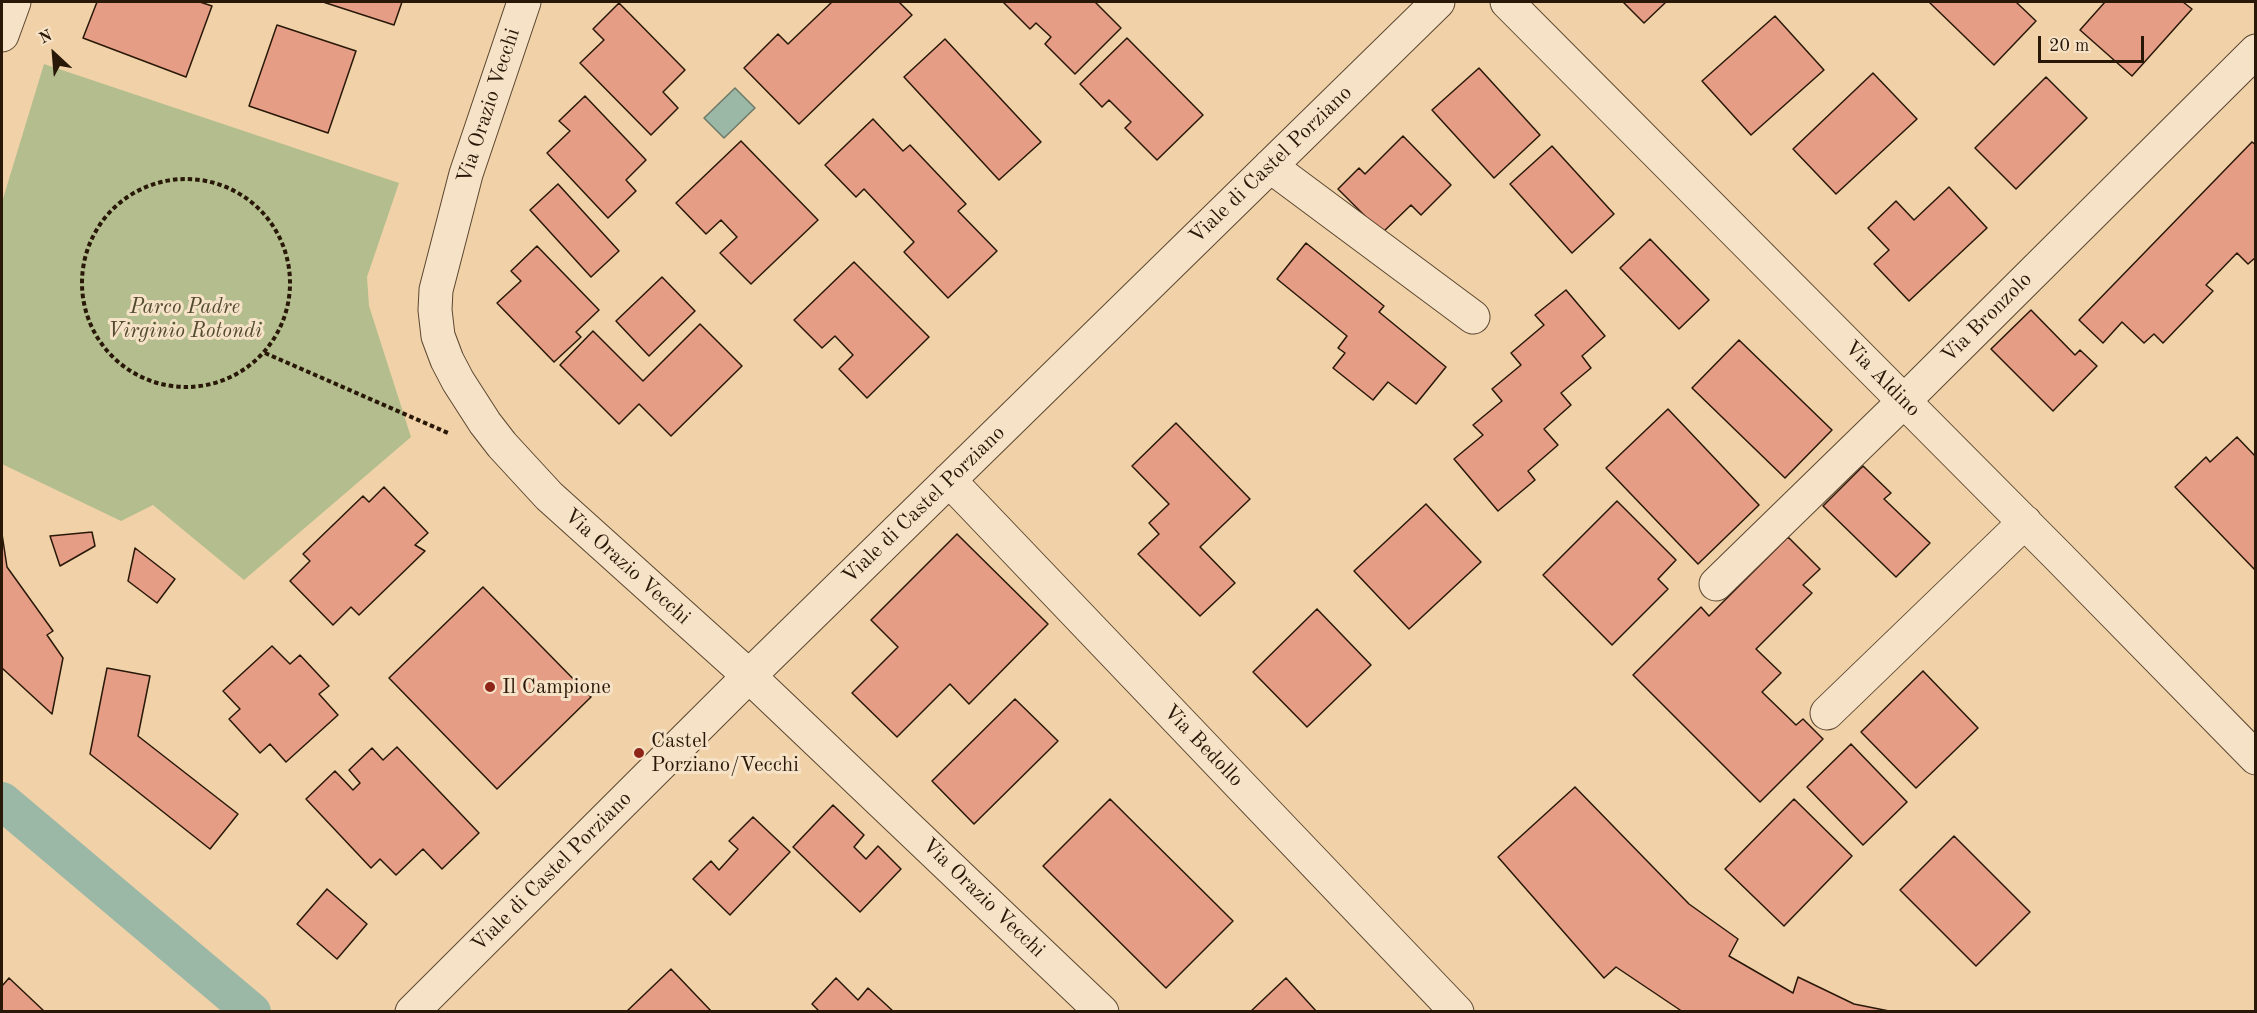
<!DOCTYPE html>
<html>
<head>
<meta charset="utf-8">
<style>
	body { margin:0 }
	#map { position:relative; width:2257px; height:1013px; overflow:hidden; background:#f1d2a8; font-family:"Old Standard TT",serif }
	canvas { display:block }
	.frame { position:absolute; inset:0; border:3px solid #291808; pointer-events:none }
	.north { position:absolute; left:24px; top:24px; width:60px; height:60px; -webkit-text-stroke:4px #f6e2c6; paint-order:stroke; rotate:334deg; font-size:16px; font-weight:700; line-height:24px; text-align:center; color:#291808 }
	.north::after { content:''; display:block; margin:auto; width:21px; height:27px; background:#291808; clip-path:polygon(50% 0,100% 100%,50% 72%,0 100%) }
	.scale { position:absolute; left:2038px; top:36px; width:106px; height:27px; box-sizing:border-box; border:3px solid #291808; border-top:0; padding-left:8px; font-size:18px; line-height:21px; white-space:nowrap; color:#291808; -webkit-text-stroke:4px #f6e2c6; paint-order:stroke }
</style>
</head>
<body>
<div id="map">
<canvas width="2257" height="1013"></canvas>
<div class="frame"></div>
<div class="north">N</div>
<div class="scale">20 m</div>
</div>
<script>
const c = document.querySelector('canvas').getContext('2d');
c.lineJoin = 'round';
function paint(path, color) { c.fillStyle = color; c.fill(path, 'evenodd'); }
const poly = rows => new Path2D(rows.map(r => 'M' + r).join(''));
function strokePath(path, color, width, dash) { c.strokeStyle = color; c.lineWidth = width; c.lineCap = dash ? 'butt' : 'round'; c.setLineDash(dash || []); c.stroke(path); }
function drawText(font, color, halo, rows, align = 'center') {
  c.font = font + ' "Old Standard TT",serif'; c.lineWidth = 6; c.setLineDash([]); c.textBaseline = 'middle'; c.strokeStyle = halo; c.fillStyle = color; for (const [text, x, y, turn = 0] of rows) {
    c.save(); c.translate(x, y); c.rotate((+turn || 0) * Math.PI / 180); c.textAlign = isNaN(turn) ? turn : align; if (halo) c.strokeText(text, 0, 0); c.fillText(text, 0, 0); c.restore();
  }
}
paint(poly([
	[44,64,399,183,367,277,369,306,411,437,244,580,153,505,121,521,2,464,2,202]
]), '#b3bd8d');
const water = poly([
	[735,88,755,108,724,138,704,118,735,88]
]);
paint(water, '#9bb8a7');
strokePath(water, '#6d7867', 1.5);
strokePath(poly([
	[2,801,252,1012]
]), '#9bb8a7', 38);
const building = poly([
	[97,2,200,2,212,6,186,77,83,38,97,2],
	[323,2,402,2,394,25,323,2],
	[832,2,899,2,912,15,799,124,744,68,778,34,788,44,832,2],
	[1003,2,1095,2,1121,28,1075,74,1045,44,1051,37,1036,23,1030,29,1003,2],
	[1623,2,1666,2,1644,23,1623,2],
	[1929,2,2016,2,2036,21,1994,65,1929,2],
	[2105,2,2183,2,2192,9,2132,76,2080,30,2105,2],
	[619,3,685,70,663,92,678,108,651,135,580,63,604,40,593,29,619,3],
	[1775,16,1824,70,1751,135,1702,81,1775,16],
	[277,25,356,51,328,133,249,106,277,25],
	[1127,38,1203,115,1157,160,1125,128,1131,122,1109,100,1102,107,1080,84,1127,38],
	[945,39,1041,142,999,180,904,77,945,39],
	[1479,68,1540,135,1494,178,1432,110,1479,68],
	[1873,73,1917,119,1836,194,1793,149,1873,73],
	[2046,77,2087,118,2016,189,1975,148,2046,77],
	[585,96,646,160,626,180,636,191,608,218,547,153,570,131,559,121,585,96],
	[873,119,903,151,910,145,966,204,958,211,997,251,948,298,904,252,914,242,864,189,856,197,825,165,873,119],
	[1403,136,1451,185,1421,215,1411,205,1382,233,1338,189,1359,168,1365,174,1403,136],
	[741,141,818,220,751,284,720,253,737,237,721,220,706,234,676,203,741,141],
	[2252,142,2256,145,2256,257,2248,264,2237,253,2206,285,2213,291,2163,343,2154,334,2144,343,2122,322,2103,343,2079,320,2252,142],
	[1552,146,1614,214,1572,253,1510,184,1552,146],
	[558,184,619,251,591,277,530,210,558,184],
	[1949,187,1987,228,1909,301,1874,264,1889,250,1868,228,1896,201,1914,220,1949,187],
	[1650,239,1709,300,1679,329,1620,268,1650,239],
	[1306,243,1384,306,1379,312,1446,367,1416,404,1388,382,1373,400,1333,368,1345,353,1338,348,1347,336,1277,279,1306,243],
	[537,246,599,310,576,332,581,337,554,362,497,303,521,281,511,271,537,246],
	[854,262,929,337,867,398,839,369,853,355,835,336,822,348,794,320,854,262],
	[662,277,695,311,649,356,616,321,662,277],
	[1566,290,1605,336,1582,356,1591,368,1561,393,1571,405,1544,429,1558,445,1528,471,1535,480,1498,511,1454,459,1483,435,1473,425,1502,401,1492,389,1521,365,1511,353,1544,325,1535,315,1566,290],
	[2031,310,2075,355,2080,350,2097,366,2053,411,1991,349,2031,310],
	[700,324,742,366,671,436,639,404,619,424,560,365,593,331,643,381,700,324],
	[1739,340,1832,430,1785,478,1692,388,1739,340],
	[1668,409,1759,505,1698,564,1606,468,1668,409],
	[1176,423,1250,499,1200,547,1235,583,1200,616,1138,554,1159,534,1149,523,1169,504,1132,466,1176,423],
	[2237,437,2256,457,2256,571,2175,487,2206,457,2210,462,2237,437],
	[1863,466,1891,493,1884,499,1930,543,1896,577,1823,506,1863,466],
	[384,487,428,533,415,545,425,551,359,615,351,607,333,625,290,581,310,561,303,554,363,496,369,502,384,487],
	[1617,501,1676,560,1658,579,1668,589,1612,645,1543,575,1617,501],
	[1426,504,1481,562,1409,629,1354,571,1426,504],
	[92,532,95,546,60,566,50,536,92,532],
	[2,534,7,567,53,631,47,635,63,658,52,714,2,668,2,534],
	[957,534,1048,624,969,704,950,684,897,737,852,693,898,647,871,620,957,534],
	[1788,537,1820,569,1803,585,1812,593,1756,649,1781,673,1762,692,1796,725,1803,719,1823,739,1760,802,1633,675,1701,607,1709,616,1788,537],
	[135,548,175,579,157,603,128,581,135,548],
	[483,587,591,697,497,789,389,678,483,587],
	[1317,609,1371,665,1307,727,1253,672,1317,609],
	[272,646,290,664,300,655,329,686,319,694,338,715,286,762,270,744,260,753,229,719,240,709,223,691,272,646],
	[107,668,150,676,138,736,238,814,210,849,90,754,107,668],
	[1923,671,1978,728,1916,788,1861,732,1923,671],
	[1015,699,1058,741,974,824,932,781,1015,699],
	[1851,744,1907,802,1863,845,1807,787,1851,744],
	[397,747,479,833,442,869,423,849,396,875,380,859,371,868,306,799,335,771,353,790,360,783,349,770,372,748,383,760,397,747],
	[1575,787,1689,904,1738,939,1729,956,1793,993,1798,977,1854,1004,1894,1012,1683,1012,1616,967,1604,978,1498,857,1575,787],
	[1110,799,1233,921,1166,988,1043,866,1110,799],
	[1794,799,1852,856,1784,926,1725,869,1794,799],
	[833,805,864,835,854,847,866,859,878,846,901,869,860,912,793,847,833,805],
	[753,817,790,852,730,915,693,879,711,861,719,870,738,849,729,841,753,817],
	[1954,836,2030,912,1976,966,1900,890,1954,836],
	[327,889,367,924,337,959,297,924,327,889],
	[671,969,712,1012,626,1012,671,969],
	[9,978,45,1012,2,1012,2,986,9,978],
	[836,978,858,1000,868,988,894,1012,820,1012,812,1004,836,978],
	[1286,978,1317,1012,1250,1012,1286,978]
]);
paint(building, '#e69d85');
strokePath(building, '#291808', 1.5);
const minor = poly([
	[524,2,466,174,436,290,435,310,438,336,447,360,458,381,485,423,502,445,549,496,749,676,1102,1012],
	[1507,2,2058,556,2256,758],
	[2,35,14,2],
	[1270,166,1473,317],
	[949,480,1457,1012],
	[1716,584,1904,401,2256,51],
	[1827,713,2025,522],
	[412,1012,749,676,1438,2]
]);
strokePath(minor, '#5b4630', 35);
strokePath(poly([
	'82 283a104 104 0 1 1 208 0a104 104 0 1 1-208 0Z',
	[265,353,448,433]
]), '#291808', 4, [4.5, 3]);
strokePath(minor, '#f6e2c6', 33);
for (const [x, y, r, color] of [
	[490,687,6,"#8f2418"],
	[639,753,6,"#8f2418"]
]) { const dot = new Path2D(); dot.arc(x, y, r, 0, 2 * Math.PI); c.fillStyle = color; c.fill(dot); strokePath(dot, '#f6e2c6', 2); }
drawText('21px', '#291808', '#f6e2c6', [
	["Via Orazio Vecchi",489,106,-72],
	["Viale di Castel Porziano",1271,165,-44],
	["Via Bronzolo",1987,318,-45],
	["Via Aldino",1882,379,45],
	["Viale di Castel Porziano",924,505,-44],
	["Via Orazio Vecchi",627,567,42],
	["Via Bedollo",1203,746,46],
	["Viale di Castel Porziano",552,872,-45],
	["Via Orazio Vecchi",983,898,44]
]);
drawText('italic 21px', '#524a30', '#f6e2c6', [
	["Parco Padre",185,307],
	["Virginio Rotondi",185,331]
]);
drawText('21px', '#291808', '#f6e2c6', [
	["Il Campione",502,687],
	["Castel",651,741],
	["Porziano/Vecchi",651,765]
], 'left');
</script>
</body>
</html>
